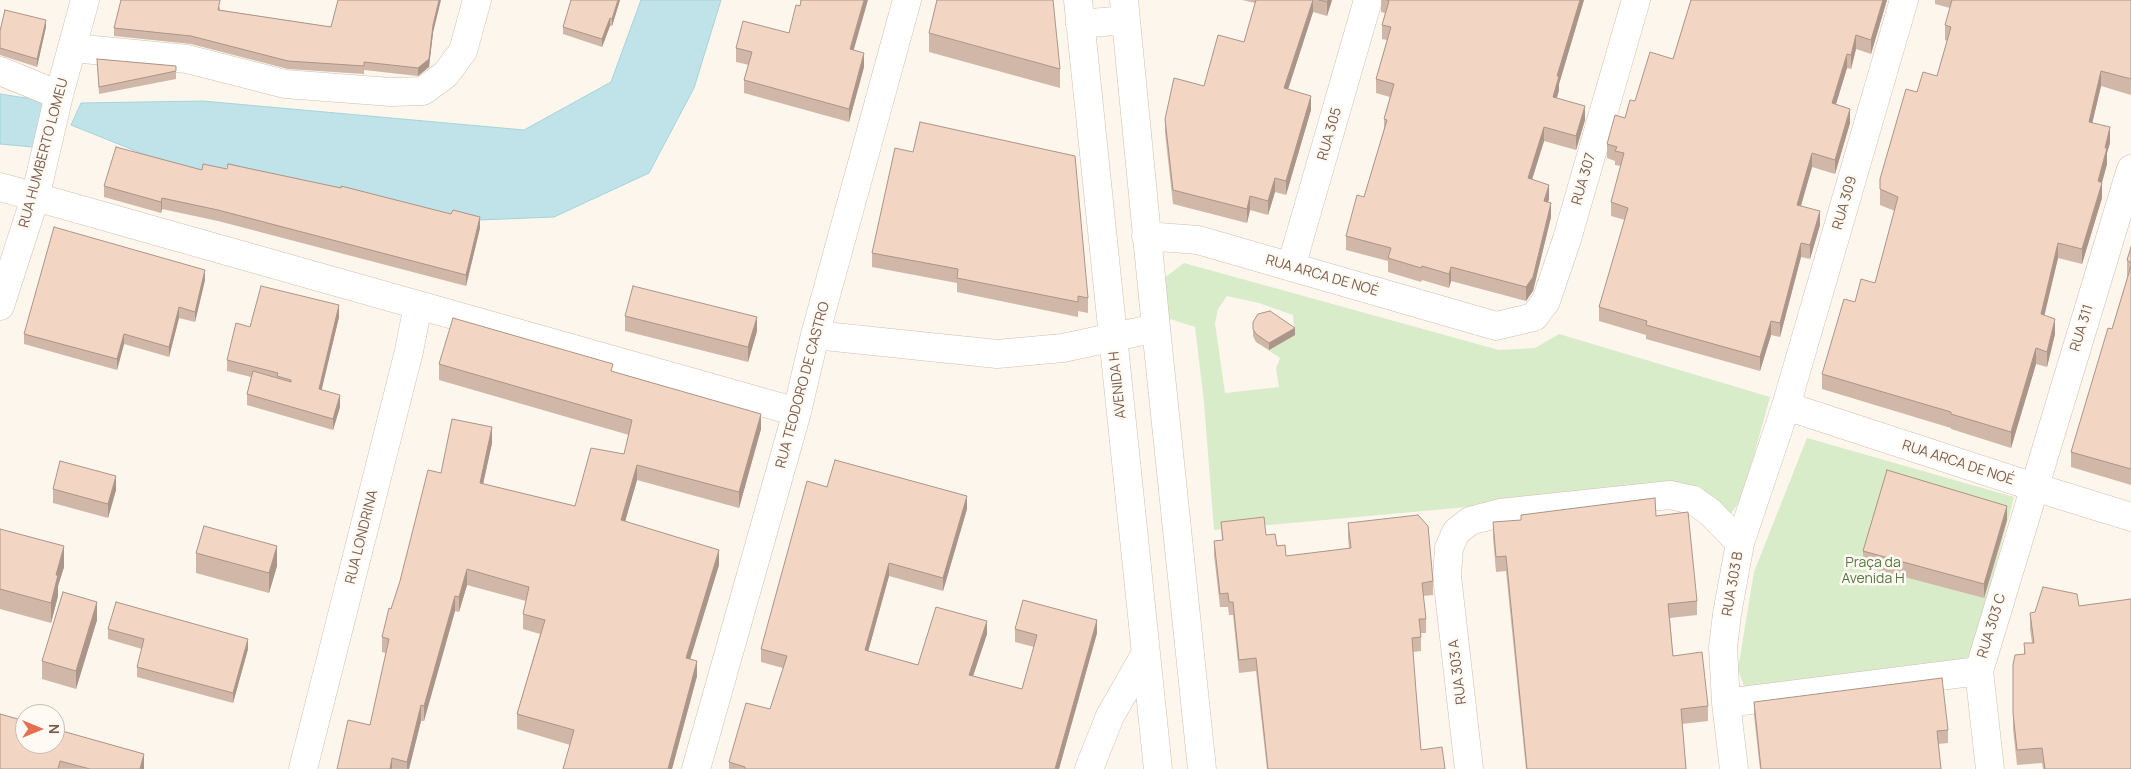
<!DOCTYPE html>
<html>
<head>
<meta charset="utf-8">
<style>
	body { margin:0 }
	#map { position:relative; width:2131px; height:769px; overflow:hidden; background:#fdf6ec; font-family:Manrope,sans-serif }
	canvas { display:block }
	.north { position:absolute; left:15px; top:704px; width:50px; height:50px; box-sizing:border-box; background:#fffaf3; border:1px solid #cabbb1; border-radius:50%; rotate:90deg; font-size:14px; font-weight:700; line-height:20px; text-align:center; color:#7a5c4d }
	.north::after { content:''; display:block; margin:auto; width:18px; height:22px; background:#e76f51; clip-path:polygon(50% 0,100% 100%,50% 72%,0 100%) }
</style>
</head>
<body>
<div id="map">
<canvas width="2131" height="769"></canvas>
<div class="north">N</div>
</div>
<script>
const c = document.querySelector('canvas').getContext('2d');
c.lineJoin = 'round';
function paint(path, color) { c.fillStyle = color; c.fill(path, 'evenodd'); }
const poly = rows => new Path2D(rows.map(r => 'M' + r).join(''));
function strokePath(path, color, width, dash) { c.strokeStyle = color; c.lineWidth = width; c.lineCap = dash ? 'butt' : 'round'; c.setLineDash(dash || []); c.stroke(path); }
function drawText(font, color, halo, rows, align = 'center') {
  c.font = font + ' Manrope,sans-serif'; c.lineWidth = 5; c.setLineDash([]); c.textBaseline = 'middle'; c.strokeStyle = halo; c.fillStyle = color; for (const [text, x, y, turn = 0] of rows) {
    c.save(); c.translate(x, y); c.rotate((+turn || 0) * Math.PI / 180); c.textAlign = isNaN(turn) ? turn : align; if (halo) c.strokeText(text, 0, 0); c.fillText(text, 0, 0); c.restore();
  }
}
paint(poly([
	[1184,263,1499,350,1535,348,1559,334,1770,397,1742,498,1727,519,1699,486,1214,530,1204,402,1195,327,1167,318,1163,279],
	[1227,296,1259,303,1293,315,1294,328,1256,323,1253,329,1253,336,1256,342,1280,358,1276,369,1279,387,1225,393,1215,323,1218,309],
	[1807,438,2014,497,1968,670,1748,698,1738,669,1754,572]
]), '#d8ecc9');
const water = poly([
	[641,0,721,0,694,88,649,173,554,217,454,221,329,191,228,163,222,172,201,170,198,176,71,125,81,103,203,101,524,130,611,82,641,0],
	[0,94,45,101,33,147,0,144,0,94]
]);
paint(water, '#bfe3e8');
strokePath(water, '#a5d3da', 1);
const minor = poly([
	[1078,0,1158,769],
	[1124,0,1156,328,1202,769],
	[1080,24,1126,20],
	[73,48,187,59,285,84,391,92,423,91,446,74,463,51,477,0],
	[0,71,59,95],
	[0,187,797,412],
	[1146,236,1198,240,1496,326,1534,317,1546,301,1567,239,1636,0],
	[1291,267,1368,0],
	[0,306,35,198,59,95,85,0],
	[815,335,997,354,1063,348,1156,328],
	[1786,406,2034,487,2131,517],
	[1726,703,1979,671],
	[303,769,409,351,418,305],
	[696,769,797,412,815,335,907,0],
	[1089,769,1110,716,1145,655],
	[1469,769,1447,576,1449,548,1456,532,1470,521,1500,513,1670,495,1693,500,1710,512,1740,543],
	[1734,769,1726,703,1723,647,1727,614,1740,543,1786,406,1904,0],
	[1990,769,1979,671,2131,169]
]);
strokePath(minor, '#d1beb0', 29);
strokePath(minor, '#fff', 28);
paint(poly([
	[620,0,612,26,610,26,602,47,563,34,563,27],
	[1242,0,1332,0,1327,16,1313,12,1288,89,1311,110,1286,195,1275,192,1268,215,1250,210,1247,223,1173,204,1165,133,1165,119,1204,86,1244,42,1255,3],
	[1381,0,1584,0,1559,84,1559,90,1557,98,1585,120,1576,150,1544,141,1532,180,1549,199,1548,202,1551,217,1533,291,1526,301,1451,281,1449,288,1422,280,1421,282,1388,272,1388,261,1346,250,1346,236,1364,197,1384,130,1384,119,1390,97,1376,93,1376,79,1387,40,1382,39,1382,25,1385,13,1381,12],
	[1691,0,1887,0,1871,54,1856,49,1851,69,1847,68,1836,104,1850,123,1835,174,1812,167,1801,206,1820,225,1810,259,1801,257,1780,337,1771,335,1760,371,1646,339,1646,335,1599,321,1599,307,1625,220,1611,216,1611,202,1621,166,1615,165,1615,161,1607,158,1607,144,1625,118,1635,101,1673,59],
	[1935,0,2131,0,2131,95,2101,86,2092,123,2110,143,2107,153,2107,164,2102,183,2102,198,2082,264,2058,258,2044,315,2055,334,2047,367,2036,364,2011,448,1951,429,1951,428,1822,389,1822,374,1855,302,1875,283,1895,211,1880,205,1880,179,1917,92,1937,76,1947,41,1945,40,1945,25,1950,8,1935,4],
	[220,7,220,10,331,27,433,33,429,67,418,76,364,70,364,74,288,69,191,44,114,36,114,28],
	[46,27,37,67,0,55,0,31],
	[789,33,853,50,864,67,849,122,744,93,744,80,749,65,736,62,736,48],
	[929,33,1060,69,1060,88,929,52],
	[97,59,176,66,176,79,99,94],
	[895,148,1088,298,1088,313,1078,311,1078,317,957,292,957,283,872,267,872,253],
	[202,170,480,228,466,286,218,221,162,209,161,213,104,197,104,186],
	[2131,247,2131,485,2071,467,2071,452,2112,329,2128,276,2127,276,2127,260],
	[205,280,195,322,179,318,169,357,124,344,117,370,24,344,24,334],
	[625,316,757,331,748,362,625,331],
	[339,317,321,390,340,407,333,430,247,405,247,394,251,377,227,371,227,360,250,327],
	[1253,322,1295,335,1269,350,1256,342,1253,336],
	[439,364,613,372,761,429,739,508,637,480,625,521,719,565,690,659,697,676,672,769,563,769,570,745,517,729,517,714,540,634,523,629,523,614,526,601,467,585,459,612,455,611,424,721,421,721,409,769,337,769,370,725,386,653,382,652,382,637,391,609,441,473,492,443,483,484,575,506,624,454,629,435,439,380],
	[827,487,967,509,943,591,889,576,868,651,918,665,987,634,973,676,1022,689,1034,647,1015,642,1015,629,1097,633,1059,769,729,769,729,762,770,709,783,668,761,662,761,649],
	[53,489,116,490,108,518,53,503],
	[1656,516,1697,601,1697,615,1670,618,1673,656,1708,706,1708,721,1682,724,1686,769,1526,769,1506,571,1496,572,1493,537,1493,522],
	[2007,520,1984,598,1863,566,1863,551],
	[1221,522,1266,535,1286,556,1349,549,1348,537,1348,523,1433,581,1433,595,1423,596,1426,619,1426,633,1421,633,1421,651,1413,652,1416,691,1421,750,1445,769,1267,769,1256,671,1239,673,1233,615,1229,615,1228,607,1220,607,1214,555,1214,541,1222,540],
	[0,529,64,567,58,586,58,596,51,623,0,609],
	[196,553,277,566,269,593,196,573],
	[2030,613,2131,769,2043,769,2042,763,2017,765,2013,729,2013,665,2024,654,2024,643,2032,643,2030,629],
	[97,620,76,689,42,679,42,661],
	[108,629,248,649,233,703,137,677,137,667,142,649,108,639],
	[1754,702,1948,730,1948,743,1938,744,1941,769,1760,769,1754,715],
	[0,714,144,754,144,769,0,769]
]), '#d1b7a8');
paint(poly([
	[439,0,441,0,433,33,429,67,418,76,418,68,433,25],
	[618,0,620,0,612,26,612,19],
	[864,0,868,0,850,63,850,49],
	[1313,0,1313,12,1284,102,1284,88],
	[1328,0,1332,0,1327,16,1327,2],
	[1580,0,1584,0,1559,84,1559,90,1553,111,1553,97,1557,76],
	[1883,0,1887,0,1871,54,1871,40],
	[610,18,610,26,602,47,602,39],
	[46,20,46,27,37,67,37,59],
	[1856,35,1856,49,1851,69,1851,55],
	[864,53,864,67,849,122,849,109],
	[1847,54,1847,68,1832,117,1832,103],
	[2101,71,2101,86,2089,137,2089,122],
	[1311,96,1311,110,1286,195,1286,181],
	[1585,106,1585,120,1576,150,1576,136],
	[1850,109,1850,123,1835,174,1835,160],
	[1544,127,1544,141,1528,192,1528,178],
	[2110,127,2110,143,2107,153,2107,164,2098,196,2098,181,2105,148],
	[1812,153,1812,167,1797,219,1797,205],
	[1275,178,1275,192,1268,215,1268,201],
	[2102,183,2102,198,2082,264,2082,249],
	[1549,185,1549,199,1544,215,1544,201],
	[1250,196,1250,210,1247,223,1247,209],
	[162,198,162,209,161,213,161,202],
	[1551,203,1551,217,1533,291,1526,301,1526,287],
	[1820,211,1820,225,1810,259,1810,245],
	[480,217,480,228,466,286,466,275],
	[1801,243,1801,257,1780,337,1780,323],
	[2058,243,2058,258,2041,330,2041,314],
	[1451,267,1451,281,1449,288,1449,274],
	[205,270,205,280,195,322,195,312],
	[339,305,339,317,319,401,319,389],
	[179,307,179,318,169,357,169,347],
	[757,317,757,331,748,362,748,347],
	[2055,319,2055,334,2047,367,2047,352],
	[1771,321,1771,335,1760,371,1760,357],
	[1295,328,1295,335,1269,350,1269,343],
	[124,334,124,344,117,370,117,359],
	[2036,348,2036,364,2011,448,2011,432],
	[340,395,340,407,333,430,333,419],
	[761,414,761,429,739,508,739,492],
	[492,427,492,443,480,498,480,483],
	[637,465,637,480,621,536,621,520],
	[116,476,116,490,108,518,108,504],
	[967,496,967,509,943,591,943,578],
	[2007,506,2007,520,1984,598,1984,584],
	[64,546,64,567,58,586,58,596,51,623,51,603,56,575],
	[277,546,277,566,269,593,269,573],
	[719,550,719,565,686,673,686,658],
	[889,563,889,576,865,663,865,650],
	[467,569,467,585,459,612,459,597],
	[455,596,455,611,424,721,424,706],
	[97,602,97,620,76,689,76,671],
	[1097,620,1097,633,1059,769,1055,769],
	[987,621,987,634,969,688,969,675],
	[248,639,248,649,233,703,233,693],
	[697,661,697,676,672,769,668,769],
	[421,705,421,721,409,769,407,769,407,762],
	[144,754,144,769,140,769],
	[392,758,392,769,390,769]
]), '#aa9588');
const building = poly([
	[121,0,220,0,218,10,331,27,338,0,439,0,433,25,429,59,418,68,364,62,364,66,288,61,191,36,114,28,121,0],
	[571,0,618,0,612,19,610,18,602,39,563,27,571,0],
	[801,0,864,0,850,49,864,53,849,109,744,80,752,52,736,48,743,21,789,33,796,5,800,6,801,0],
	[937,0,1053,0,1060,69,929,33,937,0],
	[1256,0,1313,0,1284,88,1311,96,1286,181,1275,178,1268,201,1250,196,1247,209,1173,190,1165,119,1174,78,1204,86,1218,35,1244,42,1256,0],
	[1319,0,1328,0,1327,2,1319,0],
	[1387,0,1580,0,1557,76,1559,76,1553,97,1585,106,1576,136,1544,127,1528,178,1549,185,1544,201,1551,203,1533,277,1526,287,1451,267,1449,274,1422,266,1421,268,1388,258,1391,248,1346,236,1357,195,1364,197,1387,120,1384,119,1394,84,1376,79,1391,27,1382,25,1389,1,1387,0],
	[1691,0,1883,0,1871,40,1856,35,1851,55,1847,54,1832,103,1850,109,1835,160,1812,153,1797,205,1820,211,1810,245,1801,243,1780,323,1771,321,1760,357,1646,325,1647,321,1599,307,1628,208,1611,202,1624,153,1615,151,1617,147,1607,144,1615,115,1625,118,1630,100,1635,101,1650,52,1673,59,1691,0],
	[1952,0,2131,0,2131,79,2101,71,2089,122,2110,127,2105,148,2107,148,2098,181,2102,183,2082,249,2058,243,2041,314,2055,319,2047,352,2036,348,2011,432,1951,414,1951,412,1822,374,1844,299,1855,302,1861,279,1875,283,1898,197,1880,189,1880,179,1906,89,1917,92,1923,72,1937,76,1951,27,1945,25,1952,0],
	[5,10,46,20,37,59,0,48,0,31,5,10],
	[97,59,176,66,176,71,99,87,97,59],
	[920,122,1075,156,1088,298,1078,296,1078,302,957,278,958,269,872,253,895,148,913,152,920,122],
	[116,147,202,170,203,164,227,169,228,164,341,188,341,186,451,214,453,210,480,217,466,275,218,210,162,198,161,202,104,186,116,147],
	[54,227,205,270,195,312,179,307,169,347,124,334,117,359,24,334,54,227],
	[2131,247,2131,263,2127,260,2131,247],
	[2131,266,2131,469,2071,452,2108,328,2112,329,2131,266],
	[261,286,339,305,319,389,340,395,333,419,247,394,253,371,291,382,291,380,277,376,278,373,227,360,236,323,250,327,261,286],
	[633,286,757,317,748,347,625,316,633,286],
	[1270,311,1295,328,1269,343,1256,334,1253,329,1253,322,1258,314,1270,311],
	[453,318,613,364,611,371,761,414,739,492,637,465,621,520,719,550,686,658,697,661,668,769,563,769,574,730,517,714,545,620,523,614,529,587,467,569,459,597,455,596,424,706,421,705,407,762,392,758,390,769,337,769,348,720,370,725,389,639,382,637,389,608,391,609,400,581,428,470,441,473,452,419,492,427,480,483,575,506,591,448,624,454,632,420,439,364,453,318],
	[835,460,967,496,943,578,889,563,865,650,918,665,936,607,987,621,969,675,1022,689,1037,635,1015,629,1023,600,1097,620,1055,769,745,769,745,767,729,762,746,703,770,709,787,656,761,649,770,616,807,481,827,487,835,460],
	[60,461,116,476,108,504,53,489,60,461],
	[1887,470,2007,506,1984,584,1863,551,1887,470],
	[1655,498,1656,516,1688,512,1697,601,1668,604,1673,656,1702,652,1708,706,1681,709,1686,769,1527,769,1506,556,1496,557,1493,522,1521,520,1521,515,1655,498],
	[1418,515,1428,526,1433,581,1422,583,1426,619,1419,619,1421,637,1412,638,1416,691,1421,750,1442,747,1445,769,1268,769,1256,658,1239,660,1233,602,1229,602,1228,593,1220,594,1214,541,1223,540,1221,522,1264,517,1266,535,1275,534,1277,546,1285,545,1286,556,1351,548,1348,523,1418,515],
	[204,526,277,546,269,573,196,553,204,526],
	[0,529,64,546,56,575,58,575,51,603,0,589,0,529],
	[2043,587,2077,594,2079,606,2131,599,2131,769,2045,769,2042,748,2017,750,2013,713,2013,665,2015,655,2025,654,2024,643,2034,643,2030,613,2035,612,2043,587],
	[63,592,97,602,76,671,42,661,63,592],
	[116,602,248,639,233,693,137,667,144,639,108,629,116,602],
	[1942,678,1948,730,1937,731,1941,769,1761,769,1754,702,1942,678],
	[0,714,25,721,25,744,55,744,55,729,144,754,140,769,90,769,60,761,58,769,0,769,0,714]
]);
paint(building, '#f3d5c3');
strokePath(building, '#aa9588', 1);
drawText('14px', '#7a5c4d', '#fffaf3', [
	["RUA 305",1330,134,-74],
	["RUA HUMBERTO LOMEU",44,153,-75],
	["RUA 307",1584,179,-74],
	["RUA 309",1845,203,-74],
	["RUA ARCA DE NOÉ",1322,276,16],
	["RUA 311",2082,328,-73],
	["RUA TEODORO DE CASTRO",803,385,-75],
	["AVENIDA H",1118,385,-96],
	["RUA ARCA DE NOÉ",1958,463,18],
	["RUA LONDRINA",362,537,-76],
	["RUA 303 B",1733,584,-80],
	["RUA 303 C",1992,626,-73],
	["RUA 303 A",1458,672,-97]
]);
drawText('14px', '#537a41', '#fffaf3', [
	["Praça da",1873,563],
	["Avenida H",1873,579]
]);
</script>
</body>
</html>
